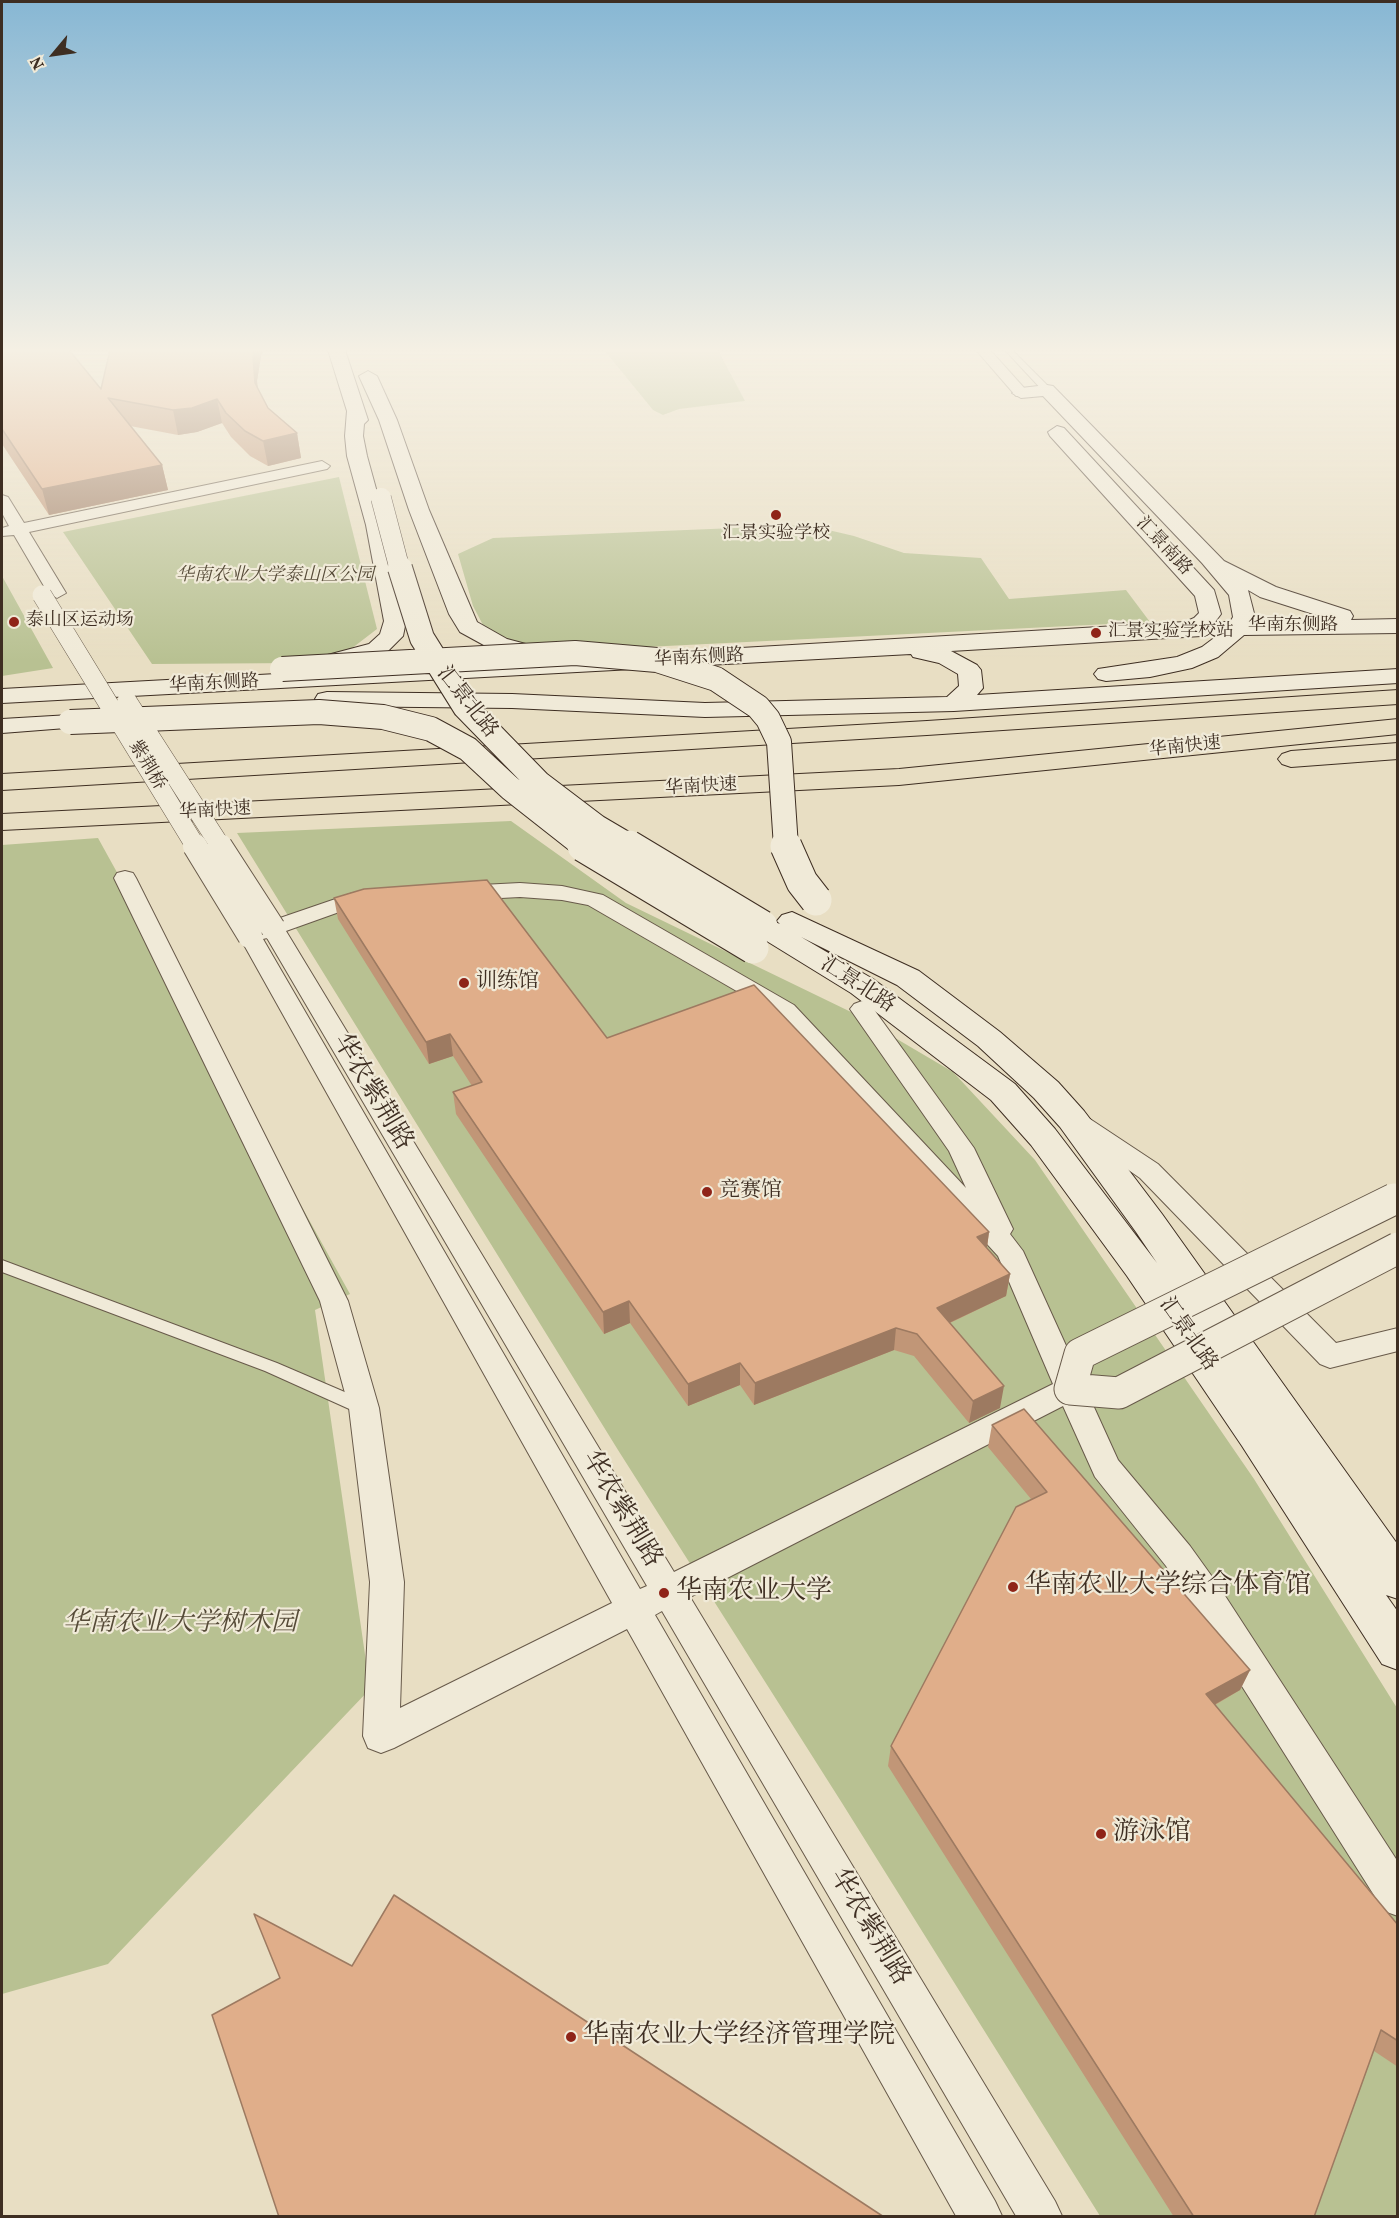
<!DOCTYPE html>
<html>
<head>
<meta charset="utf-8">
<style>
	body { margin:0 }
	#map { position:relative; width:1399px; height:2218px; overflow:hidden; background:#e8dec3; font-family:Vollkorn,serif }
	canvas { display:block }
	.frame { position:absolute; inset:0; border:3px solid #3e2e22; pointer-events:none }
	.north { position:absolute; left:24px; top:24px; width:60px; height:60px; -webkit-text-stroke:4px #f0ead8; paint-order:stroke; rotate:241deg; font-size:16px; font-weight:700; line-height:24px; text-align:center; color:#3e2e22 }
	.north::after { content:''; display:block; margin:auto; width:21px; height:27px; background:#3e2e22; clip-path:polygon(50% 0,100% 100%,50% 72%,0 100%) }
</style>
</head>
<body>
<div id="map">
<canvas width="1399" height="2218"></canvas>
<div class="frame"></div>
<div class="north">N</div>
</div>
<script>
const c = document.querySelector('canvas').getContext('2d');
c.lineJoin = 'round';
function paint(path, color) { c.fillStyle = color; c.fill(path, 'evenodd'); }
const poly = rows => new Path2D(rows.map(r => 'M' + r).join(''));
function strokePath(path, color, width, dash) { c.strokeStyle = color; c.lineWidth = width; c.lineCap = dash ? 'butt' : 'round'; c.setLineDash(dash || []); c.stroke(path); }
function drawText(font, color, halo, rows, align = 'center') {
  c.font = font + ' Vollkorn,"Noto Serif SC",serif'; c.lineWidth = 4.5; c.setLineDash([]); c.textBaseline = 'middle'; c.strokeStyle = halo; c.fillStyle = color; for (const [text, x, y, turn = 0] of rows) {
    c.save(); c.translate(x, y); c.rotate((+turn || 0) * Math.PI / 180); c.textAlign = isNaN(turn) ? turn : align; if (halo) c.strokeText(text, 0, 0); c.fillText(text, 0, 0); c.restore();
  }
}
paint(poly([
	[604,350,718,350,745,401,679,409,663,415,653,410],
	[339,477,377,629,347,652,299,663,152,664,63,532],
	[807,525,854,536,904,553,981,558,1009,599,1126,590,1150,622,545,652,501,638,483,625,473,606,458,554,493,538],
	[2,576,53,668,2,676],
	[511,821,626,903,851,1012,953,1072,1035,1160,1254,1479,1397,1708,1397,2216,1100,2216,842,1803,618,1450,237,833],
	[98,838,350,1294,315,1310,370,1689,108,1964,2,1994,2,845]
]), '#b8c192');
const lane = poly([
	[1005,350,1012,350,1050,388,1050,392,1044,392,1005,350],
	[2,1260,277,1363,368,1402,370,1407,368,1412,362,1414,356,1412,265,1371,2,1272,2,1260]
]);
const street = poly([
	[976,350,990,350,1026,390,1026,396,1016,396,976,350],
	[322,461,330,466,327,469,29,532,66,593,57,598,48,593,14,535,2,536,2,528,9,526,2,513,2,495,8,497,24,523,322,461],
	[125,871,133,873,136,878,348,1301,379,1408,404,1582,400,1708,612,1603,239,936,242,931,353,893,369,892,377,894,380,899,377,904,356,906,286,931,674,1572,1053,1384,998,1256,778,1015,588,905,562,900,520,897,462,900,454,898,451,893,454,888,462,886,520,883,562,886,603,895,794,1005,966,1188,949,1151,850,1009,854,1004,862,1001,870,1004,974,1148,1013,1229,1010,1234,1023,1251,1118,1460,1190,1546,1218,1585,1398,1862,1398,1916,1384,1911,1166,1566,1095,1477,1063,1406,690,1597,1055,2201,1062,2216,1016,2216,662,1611,655,1615,995,2201,1002,2216,956,2216,627,1629,394,1748,381,1753,368,1748,363,1736,370,1582,349,1408,320,1301,114,878,117,873,125,871],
	[267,938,647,1586,640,1589,263,939,267,938],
	[1081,1116,1090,1119,1158,1164,1336,1343,1398,1328,1398,1351,1330,1368,1320,1364,1140,1178,1072,1131,1068,1125,1072,1119,1081,1116]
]);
const secondary = poly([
	[328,350,345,350,368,420,364,424,363,436,367,456,386,525,406,621,403,636,385,654,371,660,328,669,320,667,316,662,320,657,369,644,380,634,384,621,366,525,347,456,345,436,347,411,328,350],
	[368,371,377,376,397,420,429,510,477,622,507,639,552,651,556,656,553,659,1185,622,1194,618,1199,613,1195,596,1050,436,1048,432,1057,426,1064,428,1214,590,1221,614,1215,622,1230,622,1233,617,1229,595,1202,563,1043,396,1021,398,1012,393,1021,388,1047,385,1053,386,1224,561,1276,587,1350,611,1353,616,1351,620,1398,619,1398,633,1244,635,1218,657,1192,668,1150,677,1106,681,1098,679,1094,674,1098,669,1177,657,1202,647,1218,635,951,651,977,665,981,670,983,688,977,695,1398,669,1398,683,954,711,705,717,512,708,327,706,318,704,315,699,318,694,327,692,512,694,705,703,947,697,959,686,958,674,939,663,913,657,911,654,2,703,2,689,533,660,491,649,460,632,449,614,409,510,379,420,359,376,368,371],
	[1248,590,1260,597,1332,620,1253,621,1255,617,1248,590],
	[70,715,79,717,82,722,79,727,2,733,2,719,70,715],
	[792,912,919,971,1000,1032,1058,1082,1084,1111,1162,1214,1398,1545,1398,1599,1386,1595,1398,1612,1398,1670,1382,1664,1242,1446,1127,1276,1031,1145,991,1100,851,993,752,932,747,926,752,920,762,917,780,924,777,921,782,915,792,912],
	[801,937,897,985,978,1046,1034,1098,1060,1127,1136,1232,1157,1263,1055,1129,1015,1084,873,979,801,937]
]);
const highway = poly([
	[1398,690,1398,704,927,735,2,790,2,774,927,721,1398,690],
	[1398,719,1398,734,899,785,2,830,2,814,899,769,1398,719],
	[1398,743,1398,759,1291,767,1282,764,1278,759,1282,754,1291,751,1398,743]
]);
strokePath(lane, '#685a4a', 2);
strokePath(street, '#685a4a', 2);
strokePath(secondary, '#3e2e22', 2);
strokePath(highway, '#3e2e22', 2);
paint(lane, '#f0ead8');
paint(street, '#f0ead8');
paint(secondary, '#f0ead8');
paint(highway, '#e8dec3');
const streetBridgeFar2 = poly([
	[42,595,196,847],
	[127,701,221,847]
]);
const streetBridgeFar1 = poly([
	[195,846,250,936],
	[220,846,273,928],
	[1391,1200,1398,1197]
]);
const streetBridge = poly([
	[1394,1199,1080,1354,1070,1389,1119,1393,1398,1248]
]);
const secondaryBridgeFar2 = poly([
	[381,498,400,570]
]);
const secondaryBridgeFar1 = poly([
	[400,568,422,638,465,707,539,783,597,827,631,847],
	[282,669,575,653,657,660,716,679,758,707,768,719,779,742,786,847],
	[70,722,319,712,383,717,431,729,468,749,510,788,585,847]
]);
const secondaryBridge = poly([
	[583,846,753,948],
	[629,846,762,926],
	[786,846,802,882,816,900]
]);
strokePath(streetBridgeFar2, '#685a4a', 20, []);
strokePath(streetBridgeFar1, '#685a4a', 26, []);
strokePath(streetBridge, '#685a4a', 33, []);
strokePath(secondaryBridgeFar2, '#3e2e22', 21, []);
strokePath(secondaryBridgeFar1, '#3e2e22', 26, []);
strokePath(secondaryBridge, '#3e2e22', 33, []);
strokePath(streetBridgeFar2, '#f0ead8', 19);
strokePath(streetBridgeFar1, '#f0ead8', 24);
strokePath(streetBridge, '#f0ead8', 31);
strokePath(secondaryBridgeFar2, '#f0ead8', 20);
strokePath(secondaryBridgeFar1, '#f0ead8', 24);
strokePath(secondaryBridge, '#f0ead8', 31);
paint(poly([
	[2,350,101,389,261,356,257,381,258,389,268,408,297,433,301,458,268,466,250,456,231,437,222,423,197,432,178,435,130,426,162,465,168,490,49,515,2,444],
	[334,898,607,1038,989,1232,987,1248,1010,1274,1006,1296,950,1323,1000,1408,969,1423,914,1356,894,1350,754,1405,740,1385,688,1406,630,1323,604,1334,456,1114,453,1092,472,1086,453,1056,429,1064,338,919],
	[992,1425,1250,1670,1240,1690,1215,1705,1398,1925,1398,2067,1374,2051,1314,2217,1174,2217,888,1766,891,1746,1031,1499,988,1447]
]), '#c19677');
paint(poly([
	[254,350,264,350,261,356,257,381,259,408,255,383,253,357],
	[217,399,222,423,197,432,178,435,173,410],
	[297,433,301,458,268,466,263,441],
	[162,465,168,490,49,515,42,489],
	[450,1034,453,1056,429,1064,426,1042],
	[989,1232,986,1254,977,1237],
	[1010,1274,1006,1296,934,1330,937,1308],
	[629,1301,630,1323,604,1334,603,1312],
	[896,1328,894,1350,754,1405,755,1383],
	[740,1363,740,1385,688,1406,688,1384],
	[1004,1386,1000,1408,969,1423,973,1401],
	[1250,1670,1240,1690,1198,1714,1206,1694]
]), '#9d7a61');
const building = poly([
	[2,350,69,350,101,389,110,350,254,350,253,357,255,383,268,408,297,433,263,441,245,431,226,413,217,399,192,408,173,410,108,398,162,465,42,489,2,429,2,350],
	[487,880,607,1038,754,985,989,1232,977,1237,1010,1274,937,1308,1004,1386,973,1401,917,1334,896,1328,755,1383,740,1363,688,1384,629,1301,603,1312,453,1092,482,1082,450,1034,426,1042,334,898,364,889,487,880],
	[1024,1409,1250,1670,1206,1694,1398,1925,1398,2041,1381,2030,1314,2217,1194,2217,891,1746,1016,1507,1047,1492,992,1425,1024,1409],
	[394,1895,884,2217,279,2217,212,2015,280,1978,254,1914,352,1966,394,1895]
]);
paint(building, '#e0ae8a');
strokePath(building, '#9d7a61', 1.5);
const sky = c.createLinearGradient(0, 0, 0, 661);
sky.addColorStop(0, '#87b7d4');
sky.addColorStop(0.53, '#f5f0e4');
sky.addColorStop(1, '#f5f0e400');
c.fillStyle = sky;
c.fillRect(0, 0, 1399, 661);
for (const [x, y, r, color] of [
	[776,515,6,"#8f2418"],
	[14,622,6,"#8f2418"],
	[1096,633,6,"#8f2418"],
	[464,983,6,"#8f2418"],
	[707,1192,6,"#8f2418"],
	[1013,1587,6,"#8f2418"],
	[664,1593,6,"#8f2418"],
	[1101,1834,6,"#8f2418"],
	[571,2037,6,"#8f2418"]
]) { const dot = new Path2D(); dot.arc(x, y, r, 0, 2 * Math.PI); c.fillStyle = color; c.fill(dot); strokePath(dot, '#f0ead8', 2); }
drawText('18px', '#3e2e22', '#f0ead8', [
	["汇景实验学校",776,535,"center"],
	["泰山区运动场",26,622],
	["汇景实验学校站",1108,633]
], 'left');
drawText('18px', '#3e2e22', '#f0ead8', [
	["汇景南路",1163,547,47],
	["华南东侧路",1293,627],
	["华南东侧路",699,659,-3],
	["华南东侧路",214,685,-3],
	["华南快速",1185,748,-6],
	["紫荆桥",146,766,59],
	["华南快速",701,788,-3],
	["华南快速",215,812,-3]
]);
drawText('italic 18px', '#564b38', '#f0ead8', [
	["华南农业大学泰山区公园",275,577]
]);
drawText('21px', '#3e2e22', '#f0ead8', [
	["汇景北路",466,703,52],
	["汇景北路",857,986,33],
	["汇景北路",1187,1335,55]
]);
drawText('21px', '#3e2e22', '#f0ead8', [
	["训练馆",476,983],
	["竞赛馆",719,1192]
], 'left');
drawText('26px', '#3e2e22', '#f0ead8', [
	["华农紫荆路",371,1093,59],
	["华农紫荆路",620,1510,59],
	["华农紫荆路",868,1928,59]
]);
drawText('26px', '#3e2e22', '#f0ead8', [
	["华南农业大学综合体育馆",1025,1587],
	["华南农业大学",676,1593],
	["游泳馆",1113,1834],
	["华南农业大学经济管理学院",583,2037]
], 'left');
drawText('italic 26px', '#564b38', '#f0ead8', [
	["华南农业大学树木园",180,1625]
]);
</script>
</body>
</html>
